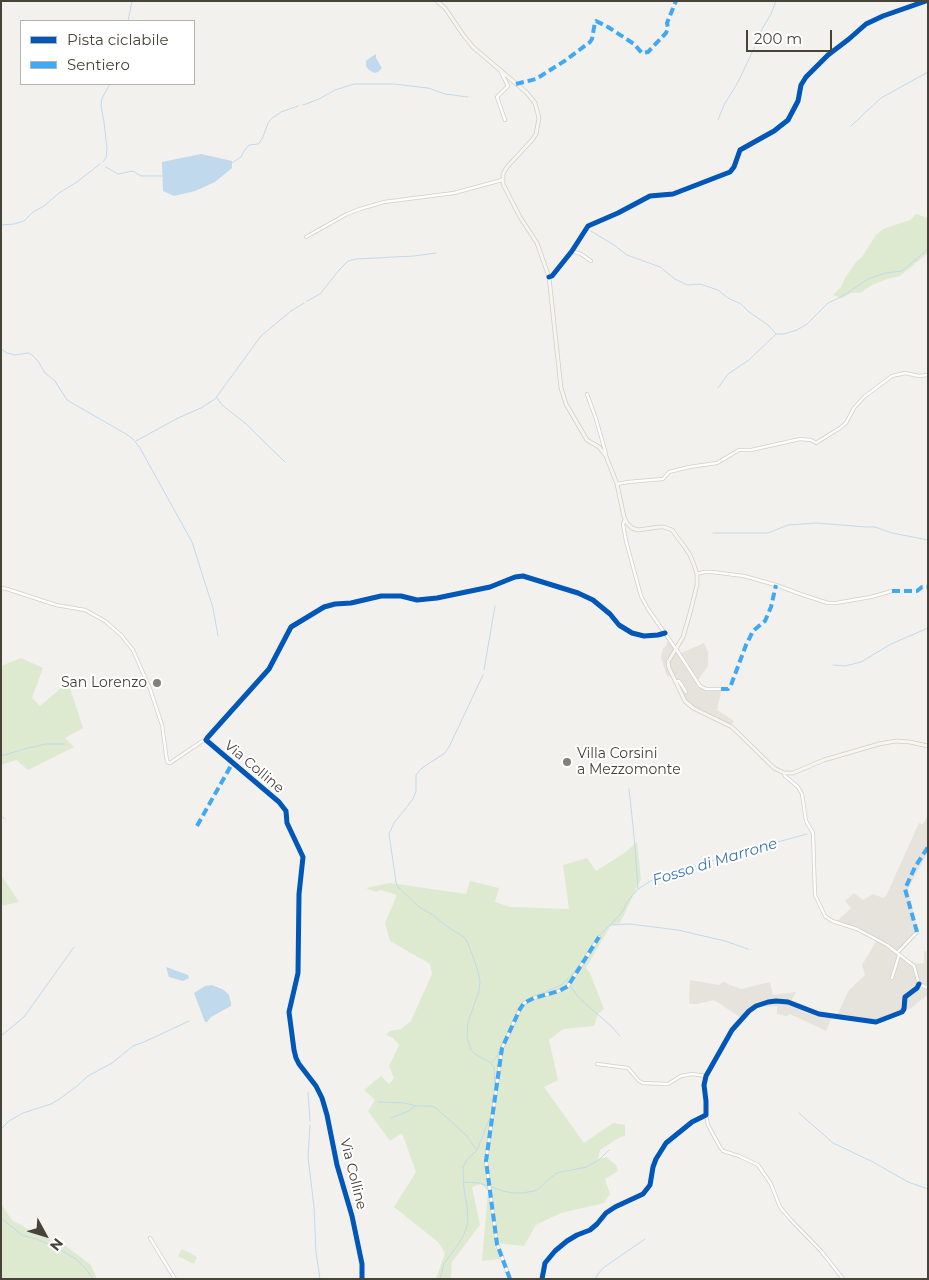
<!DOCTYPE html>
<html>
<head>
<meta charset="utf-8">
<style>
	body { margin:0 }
	#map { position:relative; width:929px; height:1280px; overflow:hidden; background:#f2f1ed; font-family:Montserrat,sans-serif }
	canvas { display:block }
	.frame { position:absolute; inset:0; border:2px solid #484339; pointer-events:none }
	.legend { position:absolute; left:20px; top:20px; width:175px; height:65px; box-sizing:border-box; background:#fff; border:1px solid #b6b4b0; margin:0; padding:6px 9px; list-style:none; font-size:15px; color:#484339 }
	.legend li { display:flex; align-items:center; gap:10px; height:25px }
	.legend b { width:25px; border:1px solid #b6b4b0 }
	.north { position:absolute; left:20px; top:1210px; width:50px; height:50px; -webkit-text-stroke:4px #fff; paint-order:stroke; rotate:129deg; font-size:14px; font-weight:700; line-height:20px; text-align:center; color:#484339 }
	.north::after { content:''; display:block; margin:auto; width:18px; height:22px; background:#484339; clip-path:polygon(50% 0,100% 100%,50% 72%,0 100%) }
	.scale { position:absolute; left:746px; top:30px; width:86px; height:22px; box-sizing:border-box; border:2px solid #484339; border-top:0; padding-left:6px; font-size:15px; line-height:18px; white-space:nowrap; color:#484339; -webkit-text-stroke:4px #fff; paint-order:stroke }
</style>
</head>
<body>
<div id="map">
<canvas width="929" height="1280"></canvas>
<div class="frame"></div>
<ul class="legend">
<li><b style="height:6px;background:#0057b8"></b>Pista ciclabile</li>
<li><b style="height:6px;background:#3fa9f5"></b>Sentiero</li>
</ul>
<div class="north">N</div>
<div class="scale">200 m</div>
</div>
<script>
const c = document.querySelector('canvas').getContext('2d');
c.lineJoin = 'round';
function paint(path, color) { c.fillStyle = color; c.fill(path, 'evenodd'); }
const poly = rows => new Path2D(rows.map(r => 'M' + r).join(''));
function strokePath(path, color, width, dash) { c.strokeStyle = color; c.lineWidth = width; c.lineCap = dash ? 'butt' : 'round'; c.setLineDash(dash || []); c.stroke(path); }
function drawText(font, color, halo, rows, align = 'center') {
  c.font = font + ' Montserrat,sans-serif'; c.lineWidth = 4; c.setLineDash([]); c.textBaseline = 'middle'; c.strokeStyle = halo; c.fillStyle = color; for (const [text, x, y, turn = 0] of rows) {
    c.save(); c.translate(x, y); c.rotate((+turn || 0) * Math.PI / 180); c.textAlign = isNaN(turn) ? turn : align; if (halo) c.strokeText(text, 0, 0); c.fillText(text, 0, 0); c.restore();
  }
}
paint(poly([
	[671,640,681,653,704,643,708,652,708,666,698,680,703,686,708,688,722,688,717,710,734,721,730,728,688,707,685,704,671,677,667,676,661,658,663,648,667,645,666,643],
	[928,815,928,852,908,889,918,932,899,953,916,964,924,963,924,951,928,952,928,997,926,996,910,1009,906,1008,905,1013,876,1024,835,1019,849,990,865,975,862,965,877,940,856,930,835,923,851,908,845,901,854,893,863,900,873,894,883,898,886,896,919,823,923,824],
	[690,980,719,985,723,982,741,989,770,982,773,995,796,992,791,1001,818,1012,833,1014,826,1031,790,1014,786,1016,777,1014,777,1006,757,1007,743,1019,714,1000,698,1004,689,1004]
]), '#e5e3db');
paint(poly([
	[916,214,928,218,928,253,900,276,887,279,872,285,860,293,851,293,842,298,833,295,841,287,845,278,856,262,862,257,876,235,883,229,910,220],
	[21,658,43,668,32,698,40,706,68,682,83,728,65,738,74,747,28,770,16,760,1,765,1,666],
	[637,842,641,879,620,923,611,925,586,968,590,973,604,1009,598,1014,594,1026,563,1029,549,1040,558,1080,544,1087,584,1143,613,1123,625,1125,625,1136,620,1137,600,1150,598,1160,606,1157,616,1165,618,1171,605,1179,610,1194,604,1203,561,1213,536,1225,524,1246,494,1243,500,1259,482,1261,488,1191,481,1184,472,1187,480,1225,452,1262,451,1279,436,1279,445,1253,438,1242,394,1207,416,1172,402,1133,390,1141,368,1111,375,1100,364,1090,381,1076,389,1084,394,1078,389,1066,399,1045,393,1038,386,1035,390,1031,401,1029,411,1021,432,974,430,964,390,941,385,923,397,895,381,890,376,892,366,888,390,883,466,894,470,881,499,888,495,902,510,907,569,909,563,865,587,858,596,871,623,854],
	[1,875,19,902,1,906],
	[1,1204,12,1220,33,1232,66,1246,91,1265,97,1279,1,1279],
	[182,1249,197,1257,194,1264,178,1256]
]), '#deeacf');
paint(poly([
	[376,54,376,58,382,68,378,72,374,73,369,70,366,66,366,61,371,57],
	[201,154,232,161,232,168,215,182,195,191,174,196,163,191,162,162],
	[166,967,188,975,189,978,183,981,169,977],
	[212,985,224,990,229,995,231,1003,231,1006,211,1017,207,1022,205,1022,194,993,205,986]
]), '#c1d9ec');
strokePath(poly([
	[128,21,132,1],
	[303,105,319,99,335,90,354,84,393,84,428,88,445,94,468,97],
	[718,120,724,105,738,82,757,42,762,29,771,14,776,1],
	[851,126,881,98,928,72],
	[103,162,106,158,107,148,104,122,101,106,102,98,110,84],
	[232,163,241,157,244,151,249,145,258,144,260,142,263,137,268,123,272,118,281,112,298,106],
	[106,167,118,174,133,171,141,176,163,176],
	[1,225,14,224,24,221,33,212,44,206,59,193,77,182,100,164],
	[591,231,614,245,627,255,660,267,675,279,687,285,700,284,718,290,728,298,741,304,749,312,768,325,776,334,784,334,797,330,807,324,828,303,841,297,868,279,885,273,902,271,928,249],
	[307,301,320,294,340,269,348,261,356,259,414,256,436,253],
	[1,349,7,353,15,355,28,353,31,354,38,361,45,373,55,381,67,400,126,434,133,439,140,448,192,542,213,608,218,636],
	[718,388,728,374,749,360,776,334],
	[217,398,222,405,245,423,285,462],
	[136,441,178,418,201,408,215,399,261,336,291,311,304,303],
	[713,533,768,533,788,525,816,523,867,527,875,527,892,533,928,540],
	[833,665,845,666,861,662,891,644,928,628],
	[484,670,495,606],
	[483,675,449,747,445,753,422,768,416,775,416,791,413,799,394,823,389,834,396,882,397,886,419,907,433,915,449,928,464,937,468,943,477,968,480,981,479,991,468,1022,467,1037,471,1050,475,1054,491,1063],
	[1,756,24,749,46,744,64,744],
	[629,789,634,835,638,888],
	[1,816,5,819],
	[610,925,630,924,678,930,725,941,748,949],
	[600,935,618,917,624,909,626,903,638,889,652,880,730,855,807,834],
	[579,966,593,944],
	[567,980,571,987,579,998,611,1026,620,1036],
	[534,997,561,985,577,970],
	[520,1011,525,1004],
	[1,1036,24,1017,74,947],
	[491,1063,497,1056,510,1027],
	[491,1064,494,1067,495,1086],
	[308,1092,310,1121],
	[378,1102,405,1103,416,1106,431,1106,436,1108,466,1135,476,1149],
	[799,1113,833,1143,873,1162,908,1182,928,1189],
	[391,1118,409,1111,415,1106],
	[310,1125,308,1157,314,1207,316,1252,320,1279],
	[1,1129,9,1121,23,1113,51,1104,58,1100,76,1087,88,1076,112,1063,133,1046,144,1042,189,1021],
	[464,1182,479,1183,503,1191,512,1193,522,1193,534,1191,537,1190,549,1179,557,1173,561,1172,587,1167,600,1159,609,1150],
	[1,1218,22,1235,39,1240,59,1249,76,1259,86,1269,93,1279],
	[440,1279,444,1264,459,1243,464,1234,468,1223,467,1207,464,1189,463,1167,467,1160,477,1150,491,1115],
	[595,1279,598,1274,603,1268,645,1239]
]), '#c1d9ec', 1);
const street = poly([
	[501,72,508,86,497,97,505,120],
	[306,237,347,214,360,209,384,202,454,193,502,180],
	[572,251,581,254,591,261],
	[549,277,552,276,572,251,588,226,618,213,650,196,673,194,730,172,734,167,740,150,774,131,788,120,798,101,801,85,806,77,828,55,849,39,866,24,883,16,926,1],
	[587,394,596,419,606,454],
	[617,484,628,482,663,479,669,472,689,467,717,463,739,450,751,450,800,439,811,440,816,443,840,428,846,423,854,408,864,397,892,376,905,373,919,376,928,375],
	[625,520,623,524,626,541,641,596,648,609,678,652,700,686,706,689,721,689],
	[697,574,704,572,712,572,744,576,776,585,803,595,828,603,836,603,871,597,892,591],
	[1,588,7,589,56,605,85,610,105,621,121,635,133,650,150,689,162,725,167,761,169,763,170,763,201,742,206,740],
	[675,681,679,681,686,692],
	[784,773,785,776,798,787,802,794,806,821,813,833,815,895,825,916,832,921,857,929,887,945,914,966,919,984],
	[897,953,917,932],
	[892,978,899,955],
	[919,984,928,988],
	[597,1064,628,1068,639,1081,643,1083,668,1084,681,1076,692,1074,706,1076],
	[706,1115,708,1125,720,1147,723,1151,739,1156,758,1165,771,1184,780,1207,790,1219,822,1252,843,1279],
	[150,1238,175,1279],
	[362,1279,362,1264,352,1216,337,1165,327,1115,322,1098,316,1086,299,1064,296,1058,294,1050,289,1012,298,973,299,894,303,857,287,823,286,811,279,802,206,740,208,737,269,669,291,627,324,607,335,604,351,603,381,596,401,596,417,600,437,598,490,587,515,577,523,576,578,593,593,600,610,614,619,625,632,633,644,636,658,635,665,633],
	[510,1279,497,1244,486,1161,502,1048,520,1009,524,1003,534,998,559,991,568,986,599,937],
	[542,1279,545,1263,555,1251,567,1241,577,1235,590,1230,597,1224,606,1213,615,1207,643,1194,650,1185,653,1167,656,1159,666,1143,692,1122,706,1115,706,1101,704,1085,706,1076,732,1030,749,1011,756,1006,768,1002,776,1001,788,1002,819,1014,876,1022,902,1012,904,1009,905,997,917,988,919,984]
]);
const secondary = poly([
	[437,1,445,8,464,36,473,47,527,93,535,103,539,118,536,134,532,140,507,167,503,174,503,184,520,217,537,243,549,277,561,388,566,404,587,440,599,447,606,456,617,484,624,517,627,523,632,528,638,530,659,527,664,527,672,530,684,546,690,555,694,565,697,574,697,585,690,613,683,637,668,662,669,668,685,701,693,708,732,727,774,768,784,773,793,773,824,760,879,744,896,741,910,742,928,746]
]);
strokePath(street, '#d0cfcb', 4);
strokePath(secondary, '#d0cec4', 4.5);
strokePath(street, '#fdfdfc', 2.5);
strokePath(secondary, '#f6f5f0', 3);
strokePath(poly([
	[516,84,536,79,566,60,590,42,592,39,595,22,596,21,608,27,634,44,642,53,648,52,666,33,668,28,667,23,676,1],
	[892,591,917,591,922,587,928,587],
	[721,689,728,689,731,685,746,645,753,631,765,621,771,607,776,585],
	[197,826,233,762],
	[917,932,905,889,915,867,928,847],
	[510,1279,497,1244,486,1161,502,1048,520,1009,524,1003,534,998,559,991,568,986,599,937]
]), '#3fa9f5', 4, [8, 4]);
strokePath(poly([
	[549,277,552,276,572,251,588,226,618,213,650,196,673,194,730,172,734,167,740,150,774,131,788,120,798,101,801,85,806,77,828,55,849,39,866,24,883,16,926,1],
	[362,1279,362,1264,352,1216,337,1165,327,1115,322,1098,316,1086,299,1064,296,1058,294,1050,289,1012,298,973,299,894,303,857,287,823,286,811,279,802,206,740,208,737,269,669,291,627,324,607,335,604,351,603,381,596,401,596,417,600,437,598,490,587,515,577,523,576,578,593,593,600,610,614,619,625,632,633,644,636,658,635,665,633],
	[542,1279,545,1263,555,1251,567,1241,577,1235,590,1230,597,1224,606,1213,615,1207,643,1194,650,1185,653,1167,656,1159,666,1143,692,1122,706,1115,706,1101,704,1085,706,1076,732,1030,749,1011,756,1006,768,1002,776,1001,788,1002,819,1014,876,1022,902,1012,904,1009,905,997,917,988,919,984]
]), '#0057b8', 5);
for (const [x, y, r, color] of [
	[157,683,5,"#848078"],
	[567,762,5,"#848078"]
]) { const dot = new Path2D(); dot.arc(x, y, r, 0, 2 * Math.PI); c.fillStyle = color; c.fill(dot); strokePath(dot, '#fff', 2); }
drawText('14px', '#484339', '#fff', [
	["San Lorenzo",147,683],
	["Villa Corsini",577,754,"left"],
	["a Mezzomonte",577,770,"left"]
], 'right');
drawText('14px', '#484339', '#fff', [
	["Via Colline",254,767,40],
	["Via Colline",353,1174,76]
]);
drawText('italic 15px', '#3876ae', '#fff', [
	["Fosso di Marrone",715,862,-17]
]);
</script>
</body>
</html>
